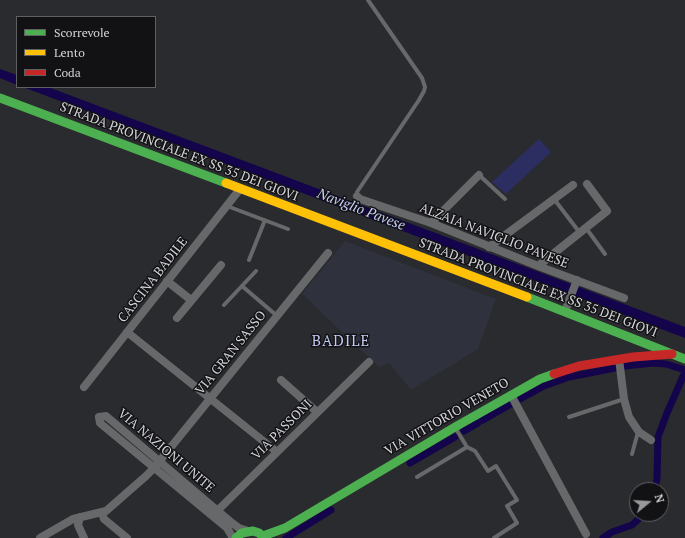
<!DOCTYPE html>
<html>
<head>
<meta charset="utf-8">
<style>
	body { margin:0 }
	#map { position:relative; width:685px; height:538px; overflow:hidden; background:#2a2b2e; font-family:"PT Serif",serif }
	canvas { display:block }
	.legend { position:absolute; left:16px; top:16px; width:140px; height:72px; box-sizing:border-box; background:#121215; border:1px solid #5f6063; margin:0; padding:5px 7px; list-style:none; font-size:12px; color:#d3d4d8 }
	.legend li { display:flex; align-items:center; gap:8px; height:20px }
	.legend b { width:20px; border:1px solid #5f6063 }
	.north { position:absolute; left:629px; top:482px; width:40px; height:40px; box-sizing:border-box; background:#121215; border:1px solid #5f6063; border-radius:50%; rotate:72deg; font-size:11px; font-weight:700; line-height:16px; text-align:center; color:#d3d4d8 }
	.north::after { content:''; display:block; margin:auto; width:14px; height:18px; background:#98999c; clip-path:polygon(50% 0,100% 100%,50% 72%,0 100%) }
</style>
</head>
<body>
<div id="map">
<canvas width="685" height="538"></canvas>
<ul class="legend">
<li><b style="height:5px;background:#4caf50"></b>Scorrevole</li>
<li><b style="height:5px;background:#ffc107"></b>Lento</li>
<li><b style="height:5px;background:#c62828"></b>Coda</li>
</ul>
<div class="north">N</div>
</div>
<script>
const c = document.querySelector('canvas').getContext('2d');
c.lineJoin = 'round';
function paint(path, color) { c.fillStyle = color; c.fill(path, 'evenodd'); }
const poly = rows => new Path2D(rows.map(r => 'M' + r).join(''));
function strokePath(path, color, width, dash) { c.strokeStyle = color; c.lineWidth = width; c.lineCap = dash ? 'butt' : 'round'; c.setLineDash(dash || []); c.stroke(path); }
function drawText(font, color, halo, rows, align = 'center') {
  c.font = font + ' "PT Serif",serif'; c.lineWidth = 3; c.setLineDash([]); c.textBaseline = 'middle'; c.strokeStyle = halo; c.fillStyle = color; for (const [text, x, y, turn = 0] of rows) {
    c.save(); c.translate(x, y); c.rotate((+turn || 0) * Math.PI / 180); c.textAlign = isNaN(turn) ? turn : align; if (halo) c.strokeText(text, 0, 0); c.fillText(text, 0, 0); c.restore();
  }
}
paint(poly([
	[345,241,496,299,478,349,411,390,389,363,379,367,302,294]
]), '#2f313c');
paint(poly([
	[539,139,551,152,506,194,492,182]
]), '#2c2e62');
paint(poly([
	[0,69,17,75,17,85,0,78],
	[23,87,48,87,685,327,685,338]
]), '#13044c');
strokePath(poly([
	[625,366,653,363,666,364,685,370],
	[520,399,544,386,569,377,615,368],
	[483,420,511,404],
	[464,431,478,423],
	[410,463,455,437],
	[655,490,657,478,658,437,667,413,685,372],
	[286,538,331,510],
	[603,538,612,532,632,525,644,514]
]), '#13044c', 7);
strokePath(poly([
	[479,175,505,199],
	[357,196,357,192,419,100,424,91,425,87,422,78,368,0],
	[554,199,580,233],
	[227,206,288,229],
	[586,228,605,254],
	[249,260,265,220],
	[242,286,276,315],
	[224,305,256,271],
	[569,417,624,399],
	[456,429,467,447,475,451,488,471,496,466,517,500,507,506,517,523,494,538],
	[632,454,638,432],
	[417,477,467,447]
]), '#67686a', 4);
strokePath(poly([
	[357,196,360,199,431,223,538,266,624,298],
	[431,223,479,175],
	[489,247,573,185],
	[538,266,607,211,587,184],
	[167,281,191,300],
	[565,311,577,280],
	[177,318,221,265],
	[127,332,277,452],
	[619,359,624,399,629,417,639,432,651,440],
	[281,380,317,412],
	[84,387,240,189],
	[511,395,586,534],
	[102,513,104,519,127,538],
	[214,514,369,362],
	[80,517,78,525,84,538],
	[40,538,73,519,106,511,146,476,154,468,328,253],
	[233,538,227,528,100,423,99,417,106,416,232,523,239,528,248,531]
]), '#67686a', 8);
strokePath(poly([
	[0,98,226,183],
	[527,297,685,359],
	[263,536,285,528,455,427,540,379,554,374],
	[236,538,242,533,253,531,259,533,265,538]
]), '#4caf50', 9);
strokePath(poly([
	[226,183,527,297]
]), '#ffc107', 9);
strokePath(poly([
	[554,374,579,366,633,357,672,354]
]), '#c62828', 9);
drawText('13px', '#d3d4d8', '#121215', [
	["STRADA PROVINCIALE EX SS 35 DEI GIOVI",179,152,21],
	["ALZAIA NAVIGLIO PAVESE",494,236,21],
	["CASCINA BADILE",153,280,-52],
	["STRADA PROVINCIALE EX SS 35 DEI GIOVI",538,288,21],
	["VIA GRAN SASSO",231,353,-51],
	["VIA VITTORIO VENETO",447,417,-30],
	["VIA PASSONI",282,430,-45],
	["VIA NAZIONI UNITE",166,451,40]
]);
drawText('italic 14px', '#c6cefb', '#121215', [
	["Naviglio Pavese",361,210,21]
]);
c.letterSpacing = '1px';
drawText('15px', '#c3caf4', '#121215', [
	["BADILE",341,342]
]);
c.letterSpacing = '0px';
</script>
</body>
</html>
